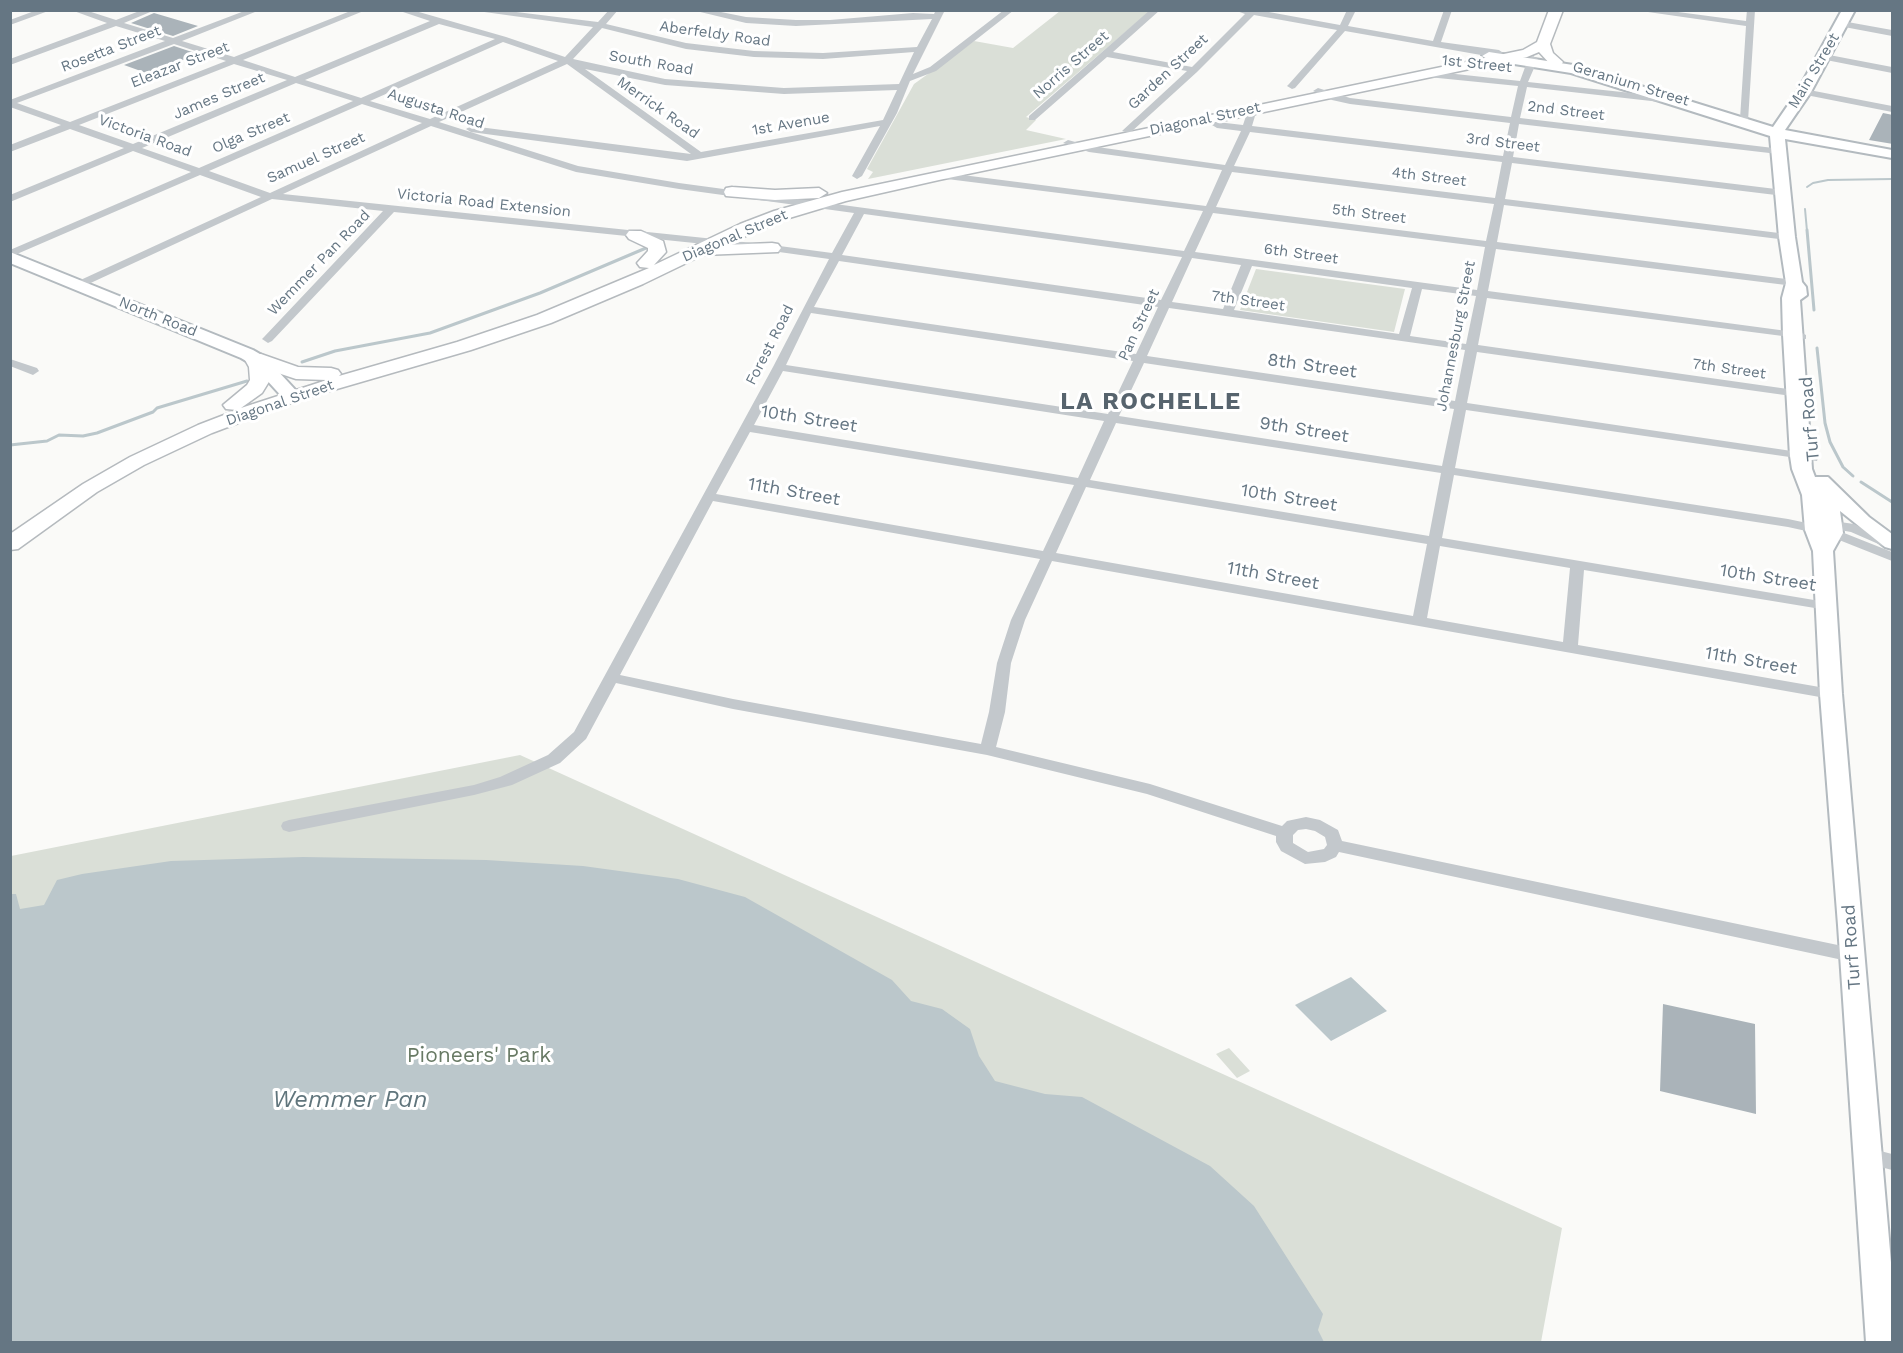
<!DOCTYPE html>
<html>
<head>
<meta charset="utf-8">
<style>
	body { margin:0 }
	#map { position:relative; width:1903px; height:1353px; overflow:hidden; background:#fafaf8; font-family:"Work Sans",sans-serif }
	canvas { display:block }
	.frame { position:absolute; inset:0; border:12px solid #657683; pointer-events:none }
</style>
</head>
<body>
<div id="map">
<canvas width="1903" height="1353"></canvas>
<div class="frame"></div>
</div>
<script>
const c = document.querySelector('canvas').getContext('2d');
c.lineJoin = 'round';
function paint(path, color) { c.fillStyle = color; c.fill(path, 'evenodd'); }
const poly = rows => new Path2D(rows.map(r => 'M' + r).join(''));
function strokePath(path, color, width, dash) { c.strokeStyle = color; c.lineWidth = width; c.lineCap = dash ? 'butt' : 'round'; c.setLineDash(dash || []); c.stroke(path); }
function drawText(font, color, halo, rows, align = 'center') {
  c.font = font + ' "Work Sans",sans-serif'; c.lineWidth = 6; c.setLineDash([]); c.textBaseline = 'middle'; c.strokeStyle = halo; c.fillStyle = color; for (const [text, x, y, turn = 0] of rows) {
    c.save(); c.translate(x, y); c.rotate((+turn || 0) * Math.PI / 180); c.textAlign = isNaN(turn) ? turn : align; if (halo) c.strokeText(text, 0, 0); c.fillText(text, 0, 0); c.restore();
  }
}
paint(poly([
	[1060,11,1150,11,1026,117,1036,120,1026,130,1066,139,868,179,873,172,867,169,914,84,974,41,1013,48],
	[1256,269,1405,289,1394,332,1240,310],
	[520,755,1562,1228,1541,1342,11,1342,11,856],
	[1229,1048,1250,1071,1237,1078,1216,1054]
]), '#dadfd7');
paint(poly([
	[303,857,486,860,583,866,678,879,745,897,892,980,911,1001,942,1009,970,1029,979,1056,995,1081,1045,1094,1082,1097,1210,1166,1254,1206,1323,1314,1318,1330,1324,1342,11,1342,11,894,16,894,20,909,44,905,57,880,82,874,171,861],
	[1351,977,1387,1011,1331,1041,1295,1005]
]), '#bbc7cb');
strokePath(poly([
	[1807,187,1813,183,1828,180,1892,179],
	[1805,209,1807,231]
]), '#bbc7cb', 2);
strokePath(poly([
	[1807,230,1814,310],
	[1817,348,1825,423,1830,442,1843,467,1853,476],
	[302,362,335,351,430,333,540,293,646,248],
	[10,445,47,441,59,435,83,436,97,433,153,412,157,408,247,381],
	[1861,482,1892,502]
]), '#bbc7cb', 3);
paint(poly([
	[154,13,198,26,173,36,131,23],
	[174,46,198,54,149,74,124,65],
	[1883,113,1893,115,1893,144,1869,140],
	[1663,1004,1755,1024,1756,1114,1660,1091]
]), '#aab3b9');
const secondary = poly([
	[1842,10,1855,10,1811,92,1785,130,1892,150,1892,158,1785,139,1795,237,1802,282,1806,287,1807,295,1800,300,1812,469,1815,477,1828,477,1869,517,1892,534,1892,549,1885,547,1840,511,1843,533,1833,551,1842,694,1892,1274,1892,1342,1866,1342,1838,925,1820,694,1813,551,1805,530,1802,495,1792,469,1790,456,1783,335,1782,298,1786,283,1779,237,1770,136,1571,73,1489,60,1482,56,1489,52,1573,65,1773,127,1797,92,1842,10],
	[10,252,253,350,265,357,301,396,299,400,285,400,253,365,241,358,10,263,10,252]
]);
const primary = poly([
	[1549,10,1563,10,1550,44,1553,53,1563,62,1561,65,1551,65,1539,52,1527,57,939,180,846,201,786,219,724,245,772,243,778,244,781,248,778,252,703,255,643,284,551,323,471,350,299,400,212,433,144,465,97,492,18,549,10,550,10,534,83,484,130,457,198,425,237,410,226,409,223,405,247,385,250,380,249,367,244,358,247,354,261,354,298,367,331,368,338,370,341,374,339,376,457,342,537,315,649,268,640,267,637,263,648,251,648,248,629,239,626,235,629,231,641,231,663,241,666,252,654,265,740,224,774,211,842,192,1523,50,1537,42,1549,10],
	[269,370,296,379,327,380,241,408,262,393,270,380,269,370],
	[732,187,775,190,819,188,827,193,819,198,775,200,726,196,724,192,726,188,732,187]
]);
strokePath(secondary, '#b3babf', 4);
strokePath(primary, '#b5babe', 3);
paint(poly([
	[37,10,51,10,10,25,10,20,37,10],
	[71,10,85,10,116,20,142,10,155,10,124,23,173,38,247,10,260,10,182,41,234,57,353,10,366,10,243,60,295,77,430,21,397,10,412,10,506,37,565,57,593,27,470,10,500,10,598,22,609,10,618,10,606,24,686,43,754,51,823,53,917,47,932,19,796,26,746,23,692,10,711,10,746,17,796,20,830,20,913,13,934,14,936,10,945,10,913,74,930,67,1004,10,1014,10,936,71,910,81,897,113,862,176,857,179,852,176,880,126,687,161,471,132,466,129,471,126,691,154,567,64,439,122,578,166,679,183,1184,251,1203,211,939,178,934,175,939,172,1206,206,1222,170,1089,152,1063,143,1068,140,1090,146,1225,165,1241,131,1217,128,1212,125,1217,122,1243,125,1247,113,1258,106,1263,109,1255,116,1252,126,1503,156,1510,123,1350,104,1332,100,1313,91,1318,88,1350,98,1511,117,1518,86,1428,77,1423,74,1428,71,1520,81,1528,59,1533,56,1538,59,1528,82,1669,97,1674,100,1669,103,1527,87,1520,118,1782,149,1782,153,1778,154,1519,124,1513,157,1784,190,1789,193,1784,196,1512,163,1505,199,1787,234,1792,237,1787,240,1504,205,1497,242,1794,280,1800,283,1794,286,1496,249,1488,291,1802,333,1806,335,1806,339,1487,298,1478,345,1809,392,1815,396,1813,399,1477,352,1467,403,1812,454,1817,455,1818,458,1817,461,1466,410,1455,468,1788,519,1821,526,1821,521,1826,520,1854,524,1890,542,1883,546,1851,532,1834,529,1892,552,1892,561,1829,536,1788,527,1454,475,1442,538,1832,603,1834,606,1827,610,1584,570,1578,645,1831,689,1836,691,1839,694,1836,697,1831,699,1052,561,1025,620,1011,663,1005,712,996,747,1150,784,1282,826,1287,821,1306,817,1320,820,1338,830,1342,841,1852,948,1858,950,1861,955,1858,960,1852,962,1339,852,1336,857,1325,862,1305,864,1281,851,1276,842,1276,836,1147,794,987,755,733,709,616,683,586,739,560,763,512,785,474,795,289,832,283,830,281,826,283,822,289,820,474,785,500,777,548,755,574,732,773,367,829,259,772,251,394,212,272,341,268,343,262,339,264,337,383,211,272,199,82,287,74,287,74,283,261,197,200,175,10,257,10,250,191,172,133,151,10,202,10,195,124,148,70,129,10,152,10,145,61,125,10,107,10,100,165,41,116,26,10,65,10,59,107,23,71,10],
	[439,24,495,39,361,98,305,80,439,24],
	[602,28,686,49,754,57,823,59,914,52,899,84,784,88,665,79,573,59,602,28],
	[503,42,558,61,430,119,370,101,503,42],
	[174,44,226,61,70,122,17,103,174,44],
	[234,64,287,80,133,144,79,125,234,64],
	[585,69,665,85,784,94,897,90,883,120,701,152,585,69],
	[296,83,353,101,199,168,142,148,296,83],
	[362,104,422,123,270,193,209,171,362,104],
	[431,126,576,172,679,189,854,213,832,253,772,245,283,194,431,126],
	[1250,132,1502,162,1495,198,1234,166,1250,132],
	[1232,172,1494,204,1486,241,1216,207,1232,172],
	[1213,213,1485,247,1477,290,1195,252,1213,213],
	[864,214,1182,257,1161,300,842,255,864,214],
	[1192,258,1241,265,1223,309,1172,302,1192,258],
	[839,261,1158,307,1136,354,814,307,839,261],
	[1252,266,1412,288,1399,334,1234,310,1252,266],
	[1422,289,1476,296,1466,344,1410,336,1422,289],
	[1169,308,1465,350,1455,401,1147,356,1169,308],
	[811,313,1133,361,1108,414,786,365,811,313],
	[1144,363,1454,409,1442,466,1119,416,1144,363],
	[783,371,1104,421,1078,478,754,425,783,371],
	[1116,423,1441,473,1429,536,1090,480,1116,423],
	[750,432,1074,485,1043,551,716,494,750,432],
	[1086,487,1427,544,1413,616,1056,553,1086,487],
	[713,501,1040,559,1011,620,997,663,989,712,981,744,733,699,620,675,713,501],
	[1440,546,1570,568,1563,642,1427,618,1440,546],
	[1306,829,1315,831,1325,837,1327,845,1324,849,1308,852,1293,843,1293,835,1298,830,1306,829],
	[1150,10,1160,10,1113,52,1192,67,1245,14,1234,10,1258,10,1340,25,1347,10,1356,10,1348,26,1433,41,1444,10,1452,10,1441,42,1499,50,1503,53,1499,56,1481,55,1345,31,1295,88,1292,89,1287,86,1289,84,1337,30,1254,15,1197,72,1130,133,1122,131,1187,71,1107,57,1035,120,1029,120,1029,116,1150,10],
	[1634,10,1663,10,1746,21,1747,10,1755,10,1748,121,1740,119,1746,26,1634,10],
	[1842,21,1892,30,1892,36,1839,26,1838,24,1842,21],
	[1824,54,1892,67,1892,73,1821,59,1819,57,1824,54],
	[1804,89,1892,106,1892,112,1801,94,1799,92,1804,89],
	[10,359,37,368,39,371,33,375,10,366,10,359],
	[1869,1148,1892,1154,1892,1170,1862,1162,1859,1156,1862,1150,1869,1148]
]), '#c3c8cc');
paint(secondary, '#fff');
paint(primary, '#fff');
drawText('15px', '#657683', '#fff', [
	["Aberfeldy Road",715,34,8],
	["Rosetta Street",111,49,-21],
	["South Road",651,63,10],
	["1st Street",1477,64,6],
	["Eleazar Street",180,65,-21],
	["Norris Street",1071,65,-41],
	["Main Street",1814,71,-59],
	["Garden Street",1168,72,-43],
	["Geranium Street",1631,84,17],
	["James Street",219,96,-23],
	["Merrick Road",658,108,35],
	["Augusta Road",436,109,18],
	["2nd Street",1566,111,7],
	["Diagonal Street",1205,119,-12],
	["1st Avenue",791,124,-10],
	["Olga Street",251,133,-23],
	["Victoria Road",145,136,20],
	["3rd Street",1503,143,7],
	["Samuel Street",316,158,-24],
	["4th Street",1429,177,7],
	["Victoria Road Extension",484,203,6],
	["5th Street",1369,214,7],
	["Diagonal Street",735,236,-23],
	["6th Street",1301,254,8],
	["Wemmer Pan Road",319,263,-46],
	["7th Street",1248,301,8],
	["North Road",158,317,22],
	["Pan Street",1139,325,-65],
	["Johannesburg Street",1456,336,-79],
	["Forest Road",770,345,-63],
	["7th Street",1729,369,8],
	["Diagonal Street",280,403,-19]
]);
drawText('18px', '#657683', '#fff', [
	["8th Street",1312,366,8],
	["10th Street",809,419,9],
	["Turf Road",1810,419,-95],
	["9th Street",1304,430,9],
	["11th Street",794,492,10],
	["10th Street",1289,498,9],
	["11th Street",1273,576,10],
	["10th Street",1768,578,9],
	["11th Street",1751,661,10],
	["Turf Road",1852,947,-94]
]);
drawText('21px', '#687a64', '#fff', [
	["Pioneers' Park",479,1056]
]);
c.letterSpacing = '1.5px';
drawText('bold 24px', '#57646e', '#fff', [
	["LA ROCHELLE",1151,402]
]);
c.letterSpacing = '0px';
drawText('italic 24px', '#60757c', '#fff', [
	["Wemmer Pan",350,1100]
]);
</script>
</body>
</html>
